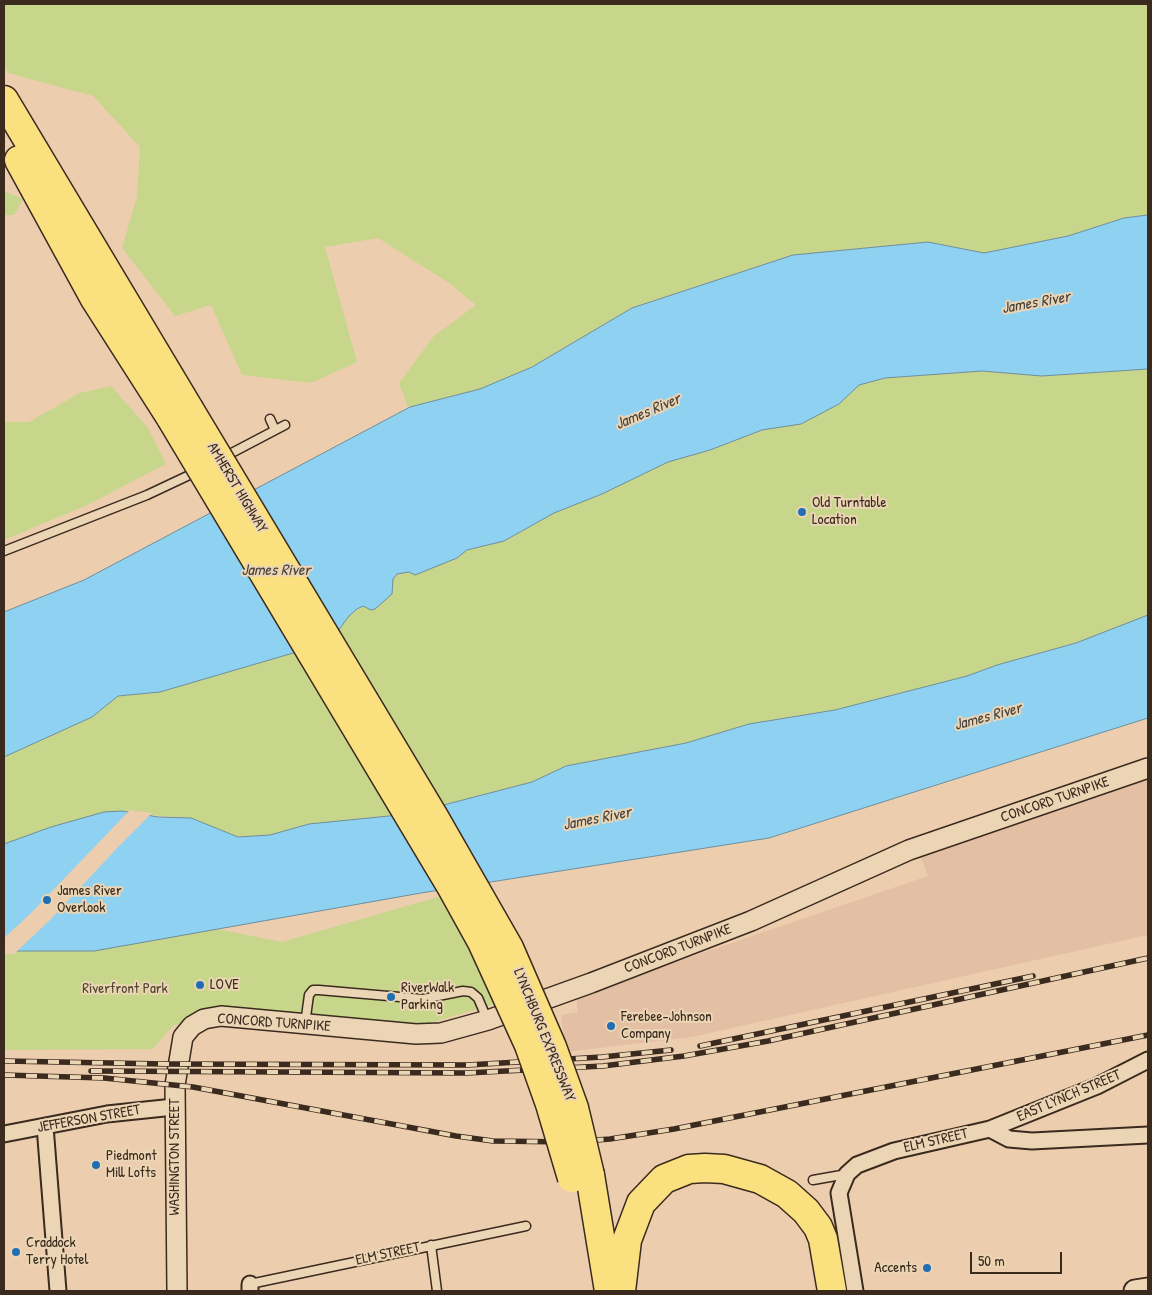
<!DOCTYPE html>
<html>
<head>
<meta charset="utf-8">
<style>
	body { margin:0 }
	#map { position:relative; width:1152px; height:1295px; overflow:hidden; background:#ecceaf; font-family:"Patrick Hand",sans-serif }
	canvas { display:block }
	.frame { position:absolute; inset:0; border:5px solid #3b2a1e; pointer-events:none }
	.scale { position:absolute; left:970px; top:1252px; width:92px; height:22px; box-sizing:border-box; border:2px solid #3b2a1e; border-top:0; padding-left:6px; font-size:15px; line-height:18px; white-space:nowrap; color:#3b2a1e; -webkit-text-stroke:4px #ebd5b4; paint-order:stroke }
</style>
</head>
<body>
<div id="map">
<canvas width="1152" height="1295"></canvas>
<div class="frame"></div>
<div class="scale">50 m</div>
</div>
<script>
const c = document.querySelector('canvas').getContext('2d');
c.lineJoin = 'round';
function paint(path, color) { c.fillStyle = color; c.fill(path, 'evenodd'); }
const poly = rows => new Path2D(rows.map(r => 'M' + r).join(''));
function strokePath(path, color, width, dash) { c.strokeStyle = color; c.lineWidth = width; c.lineCap = dash ? 'butt' : 'round'; c.setLineDash(dash || []); c.stroke(path); }
function drawText(font, color, halo, rows, align = 'center') {
  c.font = font + ' "Patrick Hand",sans-serif'; c.lineWidth = 4; c.setLineDash([]); c.textBaseline = 'middle'; c.strokeStyle = halo; c.fillStyle = color; for (const [text, x, y, turn = 0] of rows) {
    c.save(); c.translate(x, y); c.rotate((+turn || 0) * Math.PI / 180); c.textAlign = isNaN(turn) ? turn : align; if (halo) c.strokeText(text, 0, 0); c.fillText(text, 0, 0); c.restore();
  }
}
paint(poly([
	[1148,777,1148,935,692,1037,566,1052,561,1015,578,1012,576,996,928,876,920,855]
]), '#e3c0a3');
paint(poly([
	[4,4,1148,4,1148,215,1124,218,1068,236,984,253,928,242,793,255,632,308,532,367,480,389,410,407,407,405,399,383,434,336,476,305,449,283,378,238,325,247,357,362,311,383,242,375,211,305,175,316,122,248,137,197,140,147,93,96,8,73,4,66],
	[4,191,23,199,14,215,4,215],
	[1148,369,1148,615,1122,627,1076,643,997,665,967,676,835,710,749,724,686,743,566,766,532,782,409,814,309,824,270,835,238,837,191,818,104,812,4,844,4,757,92,717,118,696,160,692,300,651,338,631,349,616,363,606,376,609,393,587,393,579,397,574,457,558,467,550,504,541,554,513,602,494,668,462,710,450,762,430,801,424,839,404,859,385,885,378,982,371,1042,376],
	[111,386,148,428,166,464,85,506,4,540,4,422,29,422,80,393],
	[444,895,499,1003,419,1026,206,1012,173,1026,153,1049,4,1050,4,949,174,920,282,942]
]), '#c7d68a');
const water = poly([
	[1148,215,1148,369,1042,376,982,371,885,378,859,385,839,404,801,424,762,430,710,450,668,462,602,494,554,513,504,541,467,550,457,558,415,575,409,572,397,574,393,579,392,594,375,609,371,610,363,606,357,609,349,616,338,631,300,651,160,692,118,696,92,717,4,757,4,612,84,580,410,407,480,389,532,367,632,308,793,255,928,242,984,253,1068,236,1124,218,1148,215],
	[1148,615,1148,718,769,838,421,893,94,951,4,951,4,844,51,827,104,812,122,811,158,817,191,818,238,837,270,835,309,824,409,814,532,782,566,766,686,743,749,724,835,710,967,676,997,665,1076,643,1148,615]
]);
paint(water, '#8fd1f1');
strokePath(water, '#6d8e9d', 1);
paint(poly([
	[130,810,152,813,120,845,51,919,14,954,4,954,4,938,30,914]
]), '#ecceaf');
const service = poly([
	[270,419,275,430],
	[224,457,285,425],
	[4,551,147,495,198,471],
	[305,1024,309,995,313,990,319,990,423,999,463,991,471,992,478,998,487,1019],
	[813,1180,847,1174],
	[431,1245,437,1291],
	[250,1284,526,1226]
]);
const minor = poly([
	[45,1126,58,1291],
	[990,1129,1097,1086,1148,1060],
	[4,1134,107,1114,174,1107],
	[250,1291,250,1284],
	[855,1291,839,1193,847,1174,857,1165,894,1151,990,1129,1009,1139,1032,1141,1148,1135]
]);
const tertiary = poly([
	[177,1291,175,1085,183,1037,192,1026,204,1019,221,1016,416,1034,441,1033,488,1020,591,983,751,921,909,850,1148,768]
]);
const secondary = poly([
	[1135,1291,1148,1289]
]);
const motorway = poly([
	[4,100,189,409],
	[19,160,95,299,171,418],
	[590,1175,609,1291],
	[621,1291,627,1240,641,1203,664,1179,689,1169,705,1168,724,1169,760,1179,787,1194,806,1211,818,1227,823,1239,832,1291]
]);
strokePath(service, '#3b2a1e', 11);
strokePath(minor, '#3b2a1e', 19);
strokePath(tertiary, '#3b2a1e', 22);
strokePath(secondary, '#3b2a1e', 25);
strokePath(motorway, '#3b2a1e', 31);
strokePath(service, '#ebd5b4', 8);
strokePath(minor, '#ebd5b4', 15);
strokePath(tertiary, '#ebd5b4', 19);
strokePath(secondary, '#ebd5b4', 21);
strokePath(motorway, '#fbe080', 28);
const rail = poly([
	[700,1046,1033,976],
	[4,1061,165,1064,468,1065,602,1057,671,1050],
	[91,1071,467,1073,603,1066,684,1056,768,1041,1148,958],
	[4,1075,104,1078,193,1087,456,1136,493,1141,570,1142,610,1139,674,1129,1148,1035]
]);
strokePath(rail, '#3b2a1e', 5.5);
strokePath(rail, '#ebd5b4', 4, [11]);
const motorwayBridge = poly([
	[189,409,434,817,509,948,552,1047,574,1108,590,1175],
	[171,418,451,886,482,942,529,1045,550,1104,572,1178]
]);
strokePath(motorwayBridge, '#3b2a1e', 31, []);
strokePath(motorwayBridge, '#fbe080', 28);
for (const [x, y, r, color] of [
	[802,512,5,"#1f6fb2"],
	[47,900,5,"#1f6fb2"],
	[200,985,5,"#1f6fb2"],
	[391,997,5,"#1f6fb2"],
	[611,1026,5,"#1f6fb2"],
	[96,1165,5,"#1f6fb2"],
	[16,1252,5,"#1f6fb2"],
	[927,1268,5,"#1f6fb2"]
]) { const dot = new Path2D(); dot.arc(x, y, r, 0, 2 * Math.PI); c.fillStyle = color; c.fill(dot); strokePath(dot, '#ebd5b4', 2); }
drawText('15px', '#3b2a1e', '#ebd5b4', [
	["AMHERST HIGHWAY",237,488,59],
	["CONCORD TURNPIKE",1055,800,-19],
	["CONCORD TURNPIKE",678,949,-21],
	["CONCORD TURNPIKE",274,1023,4],
	["LYNCHBURG EXPRESSWAY",544,1035,68],
	["EAST LYNCH STREET",1069,1096,-23],
	["JEFFERSON STREET",89,1119,-10],
	["ELM STREET",936,1141,-13],
	["WASHINGTON STREET",175,1157,-90],
	["ELM STREET",388,1254,-12]
]);
drawText('15px', '#3b2a1e', '#ebd5b4', [
	["Old Turntable",812,503],
	["Location",812,520],
	["James River",57,891],
	["Overlook",57,908],
	["LOVE",210,985],
	["RiverWalk",401,988],
	["Parking",401,1005],
	["Ferebee-Johnson",621,1017],
	["Company",621,1034],
	["Piedmont",106,1156],
	["Mill Lofts",106,1173],
	["Craddock",26,1243],
	["Terry Hotel",26,1260],
	["Accents",917,1268,"right"]
], 'left');
drawText('15px', '#50442e', '#ebd5b4', [
	["Riverfront Park",125,989]
]);
drawText('italic 16px', '#48433e', '#ebd5b4', [
	["James River",1036,303,-10],
	["James River",648,412,-23],
	["James River",276,571],
	["James River",988,717,-15],
	["James River",597,819,-11]
]);
</script>
</body>
</html>
